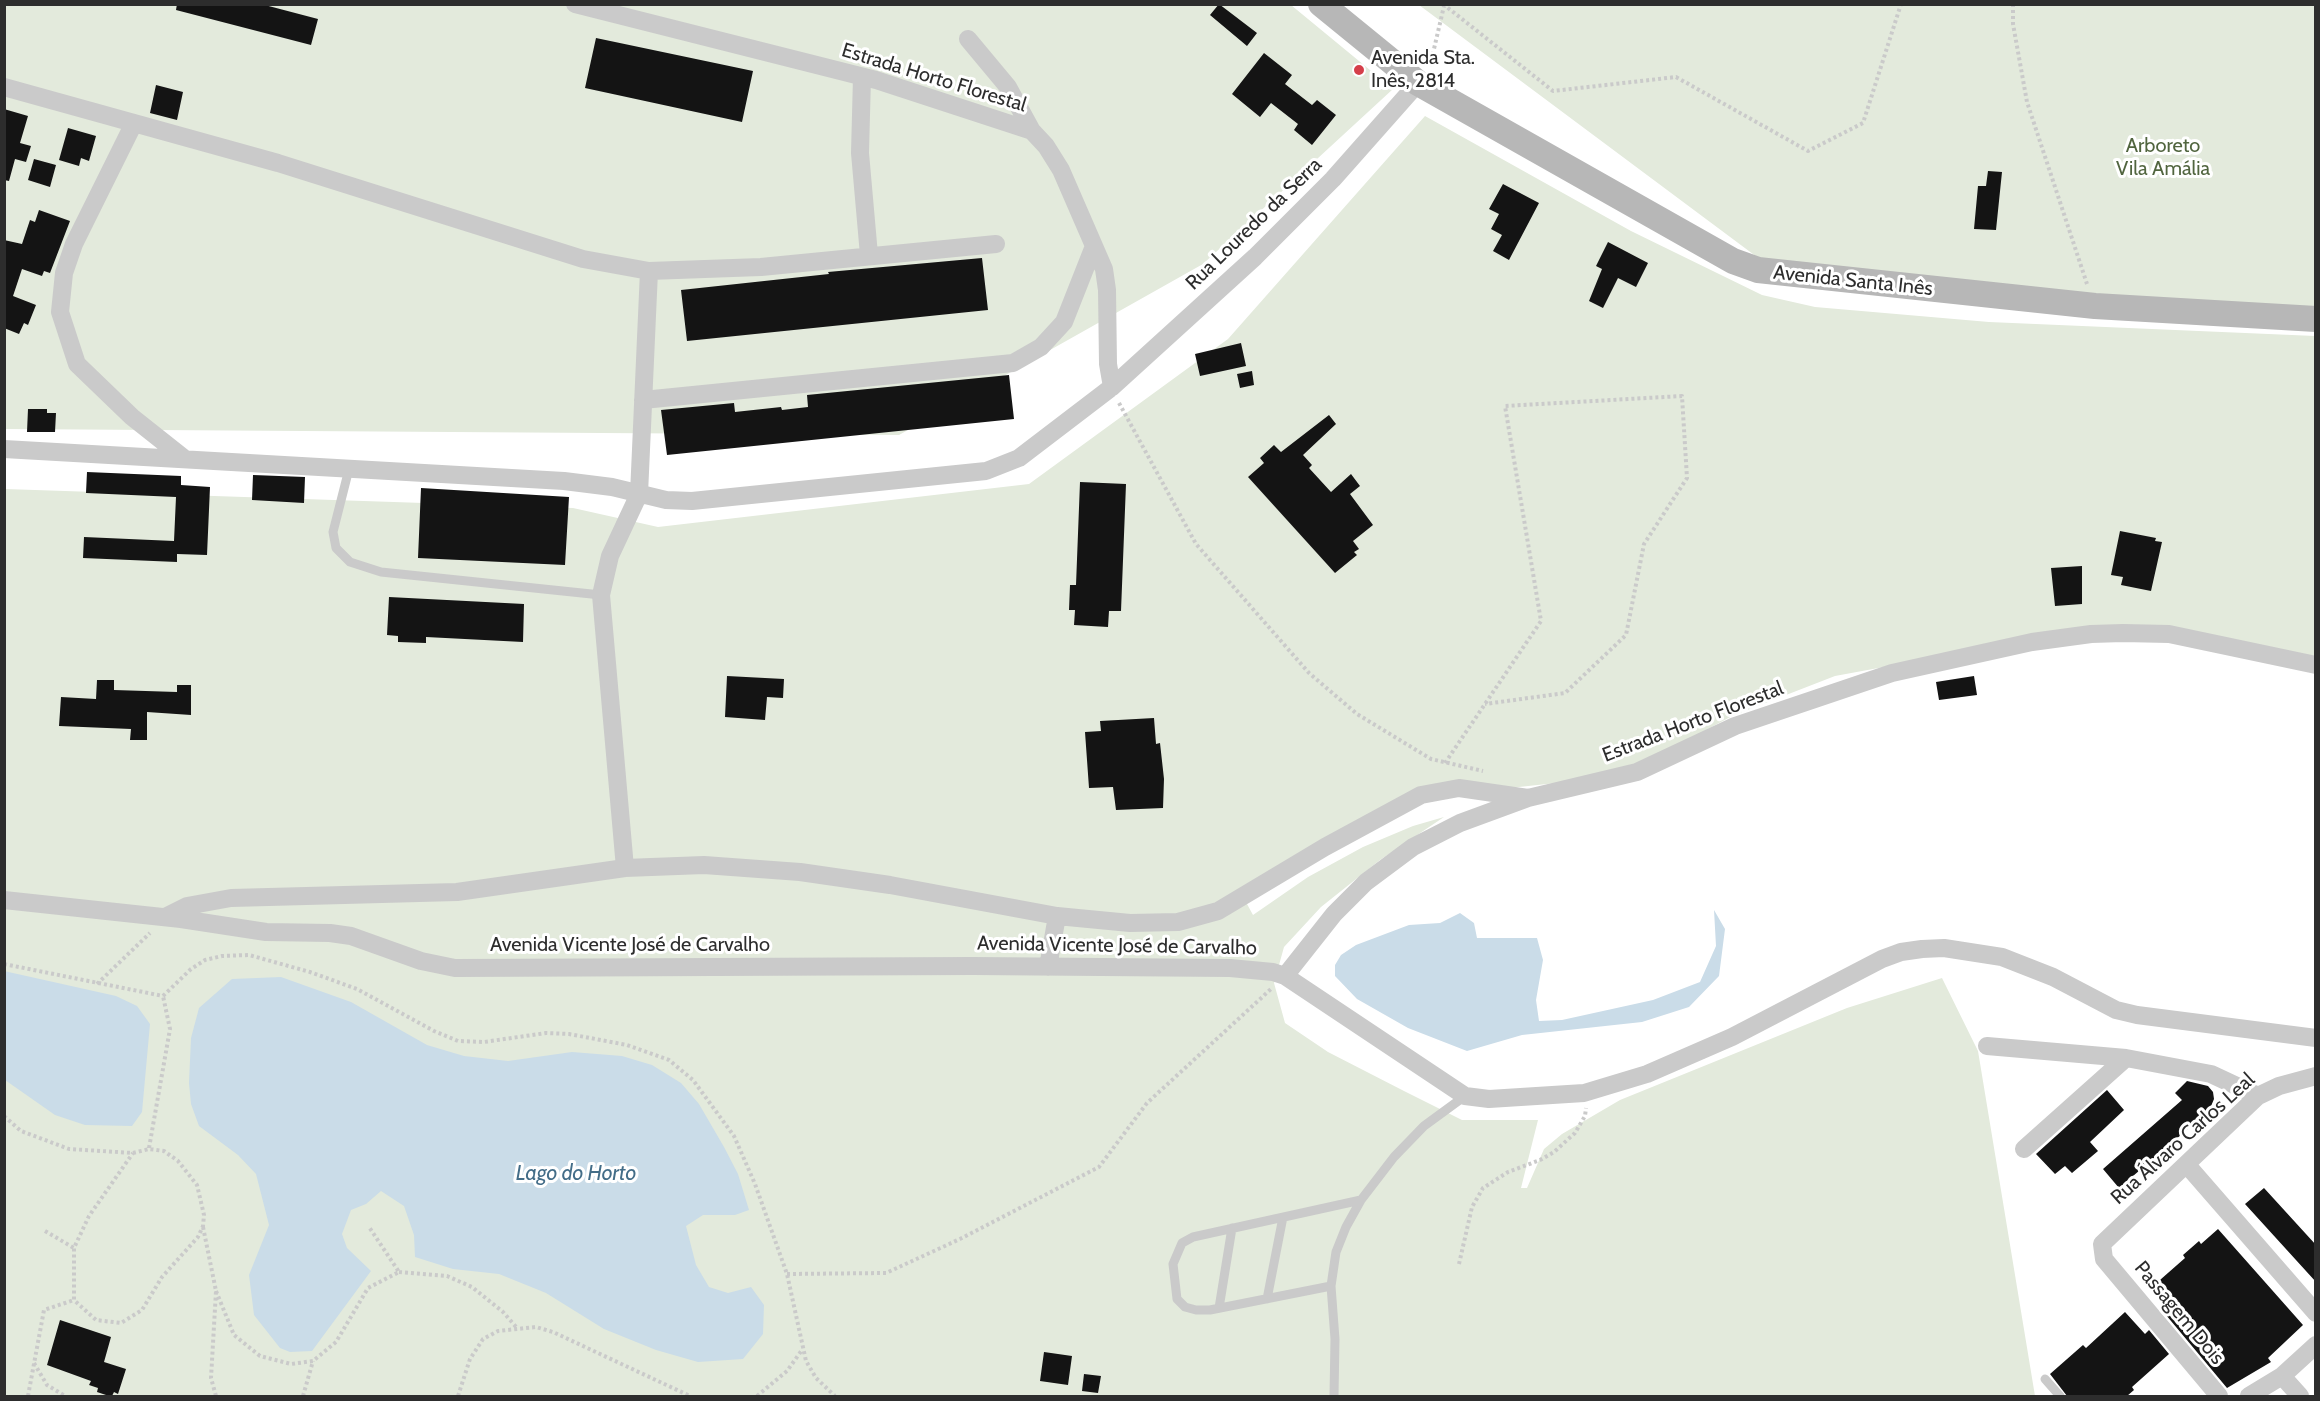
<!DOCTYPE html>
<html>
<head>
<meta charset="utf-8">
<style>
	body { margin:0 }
	#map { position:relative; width:2320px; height:1401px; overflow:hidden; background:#fff; font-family:Cabin,sans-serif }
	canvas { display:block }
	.frame { position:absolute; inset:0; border:6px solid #2d2d2d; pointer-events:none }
</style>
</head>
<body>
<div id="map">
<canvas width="2320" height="1401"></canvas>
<div class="frame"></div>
</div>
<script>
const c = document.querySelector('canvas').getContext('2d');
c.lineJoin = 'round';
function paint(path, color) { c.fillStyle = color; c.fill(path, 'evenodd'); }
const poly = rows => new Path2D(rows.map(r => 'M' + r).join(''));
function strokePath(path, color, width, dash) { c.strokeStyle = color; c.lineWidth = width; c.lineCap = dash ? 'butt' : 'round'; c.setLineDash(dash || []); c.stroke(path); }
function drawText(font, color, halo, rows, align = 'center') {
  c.font = font + ' Cabin,sans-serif'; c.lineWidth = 6; c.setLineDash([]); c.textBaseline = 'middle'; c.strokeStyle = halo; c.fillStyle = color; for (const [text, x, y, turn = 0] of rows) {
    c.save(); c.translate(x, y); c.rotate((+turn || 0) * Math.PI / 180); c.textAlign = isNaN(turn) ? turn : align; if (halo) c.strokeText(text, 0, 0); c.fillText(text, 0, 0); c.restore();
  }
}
paint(poly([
	[5,5,1291,5,1393,89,1203,264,899,435,5,429],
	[1419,5,2315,5,2315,319,1769,266],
	[1425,116,1631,231,1762,295,1815,307,1989,322,2315,336,2315,656,2090,629,1835,676,1732,716,1647,762,1575,781,1444,795,1386,814,1241,893,1253,915,1308,877,1363,847,1413,826,1444,817,1380,860,1321,907,1284,947,1274,983,1285,1023,1328,1052,1404,1091,1462,1120,1538,1120,1521,1188,1527,1188,1544,1149,1562,1134,1620,1100,1847,1008,1942,978,1978,1051,2035,1396,5,1396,5,489,573,508,658,527,1029,484,1228,339]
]), '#e3eadc');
paint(poly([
	[1714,910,1725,929,1719,976,1689,1007,1642,1022,1522,1035,1467,1051,1408,1028,1357,999,1335,976,1335,965,1341,955,1356,945,1409,925,1440,923,1460,913,1474,923,1477,938,1537,938,1543,960,1536,1000,1539,1021,1562,1020,1653,1000,1700,982,1716,946],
	[4,971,116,996,137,1006,150,1024,142,1112,132,1126,85,1125,55,1115,5,1080],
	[281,977,351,1002,427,1045,464,1056,508,1061,572,1052,622,1056,652,1065,681,1083,699,1104,724,1147,738,1174,749,1210,735,1215,703,1215,686,1226,696,1265,709,1287,728,1293,751,1287,764,1305,763,1334,743,1359,698,1362,656,1350,604,1329,546,1293,499,1274,453,1269,415,1257,414,1235,404,1206,381,1191,366,1204,351,1210,342,1234,347,1248,371,1271,312,1351,290,1352,280,1348,254,1315,249,1275,269,1225,256,1174,238,1155,199,1126,191,1104,189,1083,191,1038,199,1008,232,979]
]), '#cadce8');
paint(poly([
	[177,4,261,4,318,19,311,45,176,10],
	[1219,4,1257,33,1247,46,1210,15],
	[596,38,753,71,742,122,585,88],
	[1264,53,1292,75,1285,84,1312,105,1317,100,1336,115,1312,145,1294,130,1298,124,1271,103,1260,117,1232,94],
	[156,85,183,92,177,120,150,113],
	[4,109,28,116,20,143,31,146,26,162,15,159,9,181,4,180],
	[68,128,96,136,89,161,81,158,79,166,59,160],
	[34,159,56,165,50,187,28,180],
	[1988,171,2002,172,1996,230,1974,229,1978,186,1986,186],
	[1503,184,1539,203,1509,260,1493,251,1502,235,1491,229,1499,214,1489,209],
	[39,210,70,221,50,273,44,271,42,276,22,269,13,296,36,305,28,325,24,323,19,334,4,328,4,240,22,244,30,220,35,222],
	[1608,242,1648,263,1636,287,1618,278,1603,308,1589,301,1602,269,1596,266],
	[982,258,988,310,687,341,681,290,829,274,828,272],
	[1241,343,1246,366,1200,376,1195,354],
	[1252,371,1254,385,1240,388,1237,374],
	[1009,375,1014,419,667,455,661,410,734,403,735,412,781,407,782,410,808,407,807,395],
	[28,409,47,409,47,413,56,413,55,432,27,432],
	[1329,415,1336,424,1303,455,1312,465,1309,468,1331,492,1351,474,1360,486,1350,494,1373,525,1353,541,1359,549,1354,552,1357,555,1335,573,1248,477,1264,463,1260,458,1274,445,1281,452],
	[87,472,181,476,181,485,210,487,207,555,177,554,177,562,83,558,84,537,174,541,176,497,86,493],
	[253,475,305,477,304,503,252,500],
	[1080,482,1126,484,1121,611,1109,611,1108,627,1074,625,1075,610,1069,610,1070,585,1076,585],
	[421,488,569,497,565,565,418,558],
	[2120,531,2156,538,2155,541,2162,542,2151,591,2121,585,2123,577,2111,575],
	[2082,566,2082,604,2055,606,2051,568],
	[389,597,524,604,523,642,426,637,426,643,398,642,398,636,387,635],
	[727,676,784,679,783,698,767,697,765,720,725,717],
	[1974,676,1977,695,1939,700,1936,682],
	[97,680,114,680,114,690,177,692,177,685,191,685,191,715,147,712,147,740,130,740,131,729,59,726,61,697,96,699],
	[1154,718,1156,744,1160,743,1164,779,1163,808,1116,810,1113,787,1089,788,1085,732,1101,731,1100,721],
	[2187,1081,2208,1086,2213,1092,2214,1099,2209,1111,2119,1188,2103,1169,2182,1100,2175,1093],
	[2107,1090,2124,1110,2090,1142,2098,1151,2072,1173,2065,1166,2055,1174,2036,1154],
	[2264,1188,2316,1245,2316,1282,2245,1204],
	[2218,1229,2303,1325,2268,1358,2271,1362,2227,1388,2166,1315,2172,1309,2152,1287,2185,1258,2183,1255,2199,1241,2201,1244],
	[2125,1312,2145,1334,2149,1330,2169,1354,2132,1387,2134,1390,2127,1396,2067,1396,2050,1374,2083,1345,2086,1348],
	[60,1320,111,1337,104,1362,126,1369,118,1394,114,1392,112,1396,109,1396,97,1392,98,1388,89,1385,91,1381,47,1365],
	[1044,1352,1072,1356,1068,1385,1040,1381],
	[1084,1374,1101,1376,1098,1393,1082,1391]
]), '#141414');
strokePath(poly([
	[1443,4,1553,91,1676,77,1808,151,1863,123,1901,4],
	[2013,4,2013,24,2027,102,2087,284],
	[1430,66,1444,6],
	[1119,403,1196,544,1309,673,1357,714,1431,759,1483,771],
	[1445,763,1485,704,1541,621,1505,406,1682,396,1687,478,1644,544,1626,635,1565,693,1485,704],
	[4,964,163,996],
	[97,984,150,933],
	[163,996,191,969,205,960,222,956,249,955,310,972,357,989,434,1031,458,1041,484,1042,546,1033,569,1034,627,1045,669,1060,693,1080,734,1136,755,1184,787,1274,806,1361,816,1378,835,1396],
	[4,1116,21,1131,69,1149,133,1153,149,1149,164,1151,178,1161,197,1185,204,1215,203,1226,198,1237,162,1277,142,1310,121,1323,96,1320,74,1300,74,1248,89,1216,133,1153],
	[149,1148,170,1029,163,996],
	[203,1227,216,1291,211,1378,216,1396],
	[45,1231,74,1248],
	[1459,1264,1472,1207,1483,1188,1508,1172,1540,1160,1554,1152,1575,1133,1585,1116,1586,1108],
	[399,1272,447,1276,472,1287,503,1312,517,1328],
	[787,1274,886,1273,960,1239,1099,1167,1147,1103,1271,989],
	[216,1291,234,1335,260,1356,291,1364,313,1361,336,1342,368,1288,399,1272,369,1227],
	[34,1363,47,1385,65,1396],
	[28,1396,44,1310,74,1300],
	[303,1396,313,1361],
	[458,1396,470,1359,483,1339,498,1331,536,1327,553,1332,690,1396],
	[757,1396,787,1371,802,1350]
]), '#cacaca', 4, [3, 3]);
strokePath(poly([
	[349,469,333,532,336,548,350,562,381,572,601,595],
	[1331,1286,1210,1310,1196,1310,1185,1307,1177,1299,1173,1264,1182,1243,1193,1237,1361,1200],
	[1267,1299,1283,1217],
	[1219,1308,1232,1228],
	[2045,1379,2060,1396],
	[1334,1396,1335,1339,1331,1286,1336,1252,1346,1227,1361,1200,1394,1157,1424,1126,1465,1096]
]), '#cacaca', 9);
strokePath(poly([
	[575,4,876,80,1032,131,1046,146,1061,170,1104,269,1107,290,1108,364,1112,387],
	[968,39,1008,87,1032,131],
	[862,77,860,153,869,255],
	[4,87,278,163,583,259,649,271,761,267,996,244],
	[134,123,74,244,64,273,60,312,77,364,132,417,185,459],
	[643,400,1013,363,1041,347,1064,322,1094,246],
	[4,449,564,481,612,487,666,500,692,501,986,471,1019,458,1112,387,1255,257,1333,179,1418,83],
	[625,868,601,595,610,556,639,494,649,271],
	[4,900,181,919,266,932,330,933,351,936,421,961,455,968,973,966,1230,968,1273,972,1285,976,1465,1096,1489,1099,1584,1093,1647,1074,1732,1037,1882,959,1901,952,1922,949,1944,948,2002,957,2053,977,2116,1010,2137,1015,2316,1038],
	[165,917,187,906,231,898,457,892,625,868,704,865,800,872,890,885,1057,916,1130,923,1178,922,1218,911,1325,847,1421,795,1459,788,1528,798],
	[1048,967,1057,916],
	[1285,976,1334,914,1366,882,1413,847,1460,823,1528,798,1637,772,1735,726,1892,673,2032,642,2091,634,2123,633,2169,634,2316,665],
	[1987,1046,2126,1058,2211,1074,2258,1096],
	[2024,1149,2126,1058],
	[2187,1165,2316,1313],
	[2282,1376,2316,1345],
	[2219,1396,2104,1259,2102,1244,2258,1096,2279,1086,2316,1076],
	[2249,1396,2282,1376,2300,1396]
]), '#cacaca', 18);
strokePath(poly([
	[1321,4,1418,83,1733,261,1758,270,2095,306,2316,319]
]), '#b7b7b7', 26);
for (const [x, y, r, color] of [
	[1359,70,6,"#d53f4a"]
]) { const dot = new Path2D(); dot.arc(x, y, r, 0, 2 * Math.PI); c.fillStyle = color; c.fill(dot); strokePath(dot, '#fff', 2); }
drawText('20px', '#2d2d2d', '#fff', [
	["Avenida Sta.",1371,58],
	["Inês, 2814",1371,81]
], 'left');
drawText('20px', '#2d2d2d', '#fff', [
	["Estrada Horto Florestal",934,78,17],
	["Rua Louredo da Serra",1254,224,-44],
	["Avenida Santa Inês",1853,281,6],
	["Estrada Horto Florestal",1693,722,-21],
	["Avenida Vicente José de Carvalho",630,945],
	["Avenida Vicente José de Carvalho",1117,946,1],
	["Rua Álvaro Carlos Leal",2183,1139,-42],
	["Passagem Dois",2179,1313,50]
]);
drawText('20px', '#51653f', '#fff', [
	["Arboreto",2163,146],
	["Vila Amália",2163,169]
]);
drawText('italic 21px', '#436d88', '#fff', [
	["Lago do Horto",576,1174]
]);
</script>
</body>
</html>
